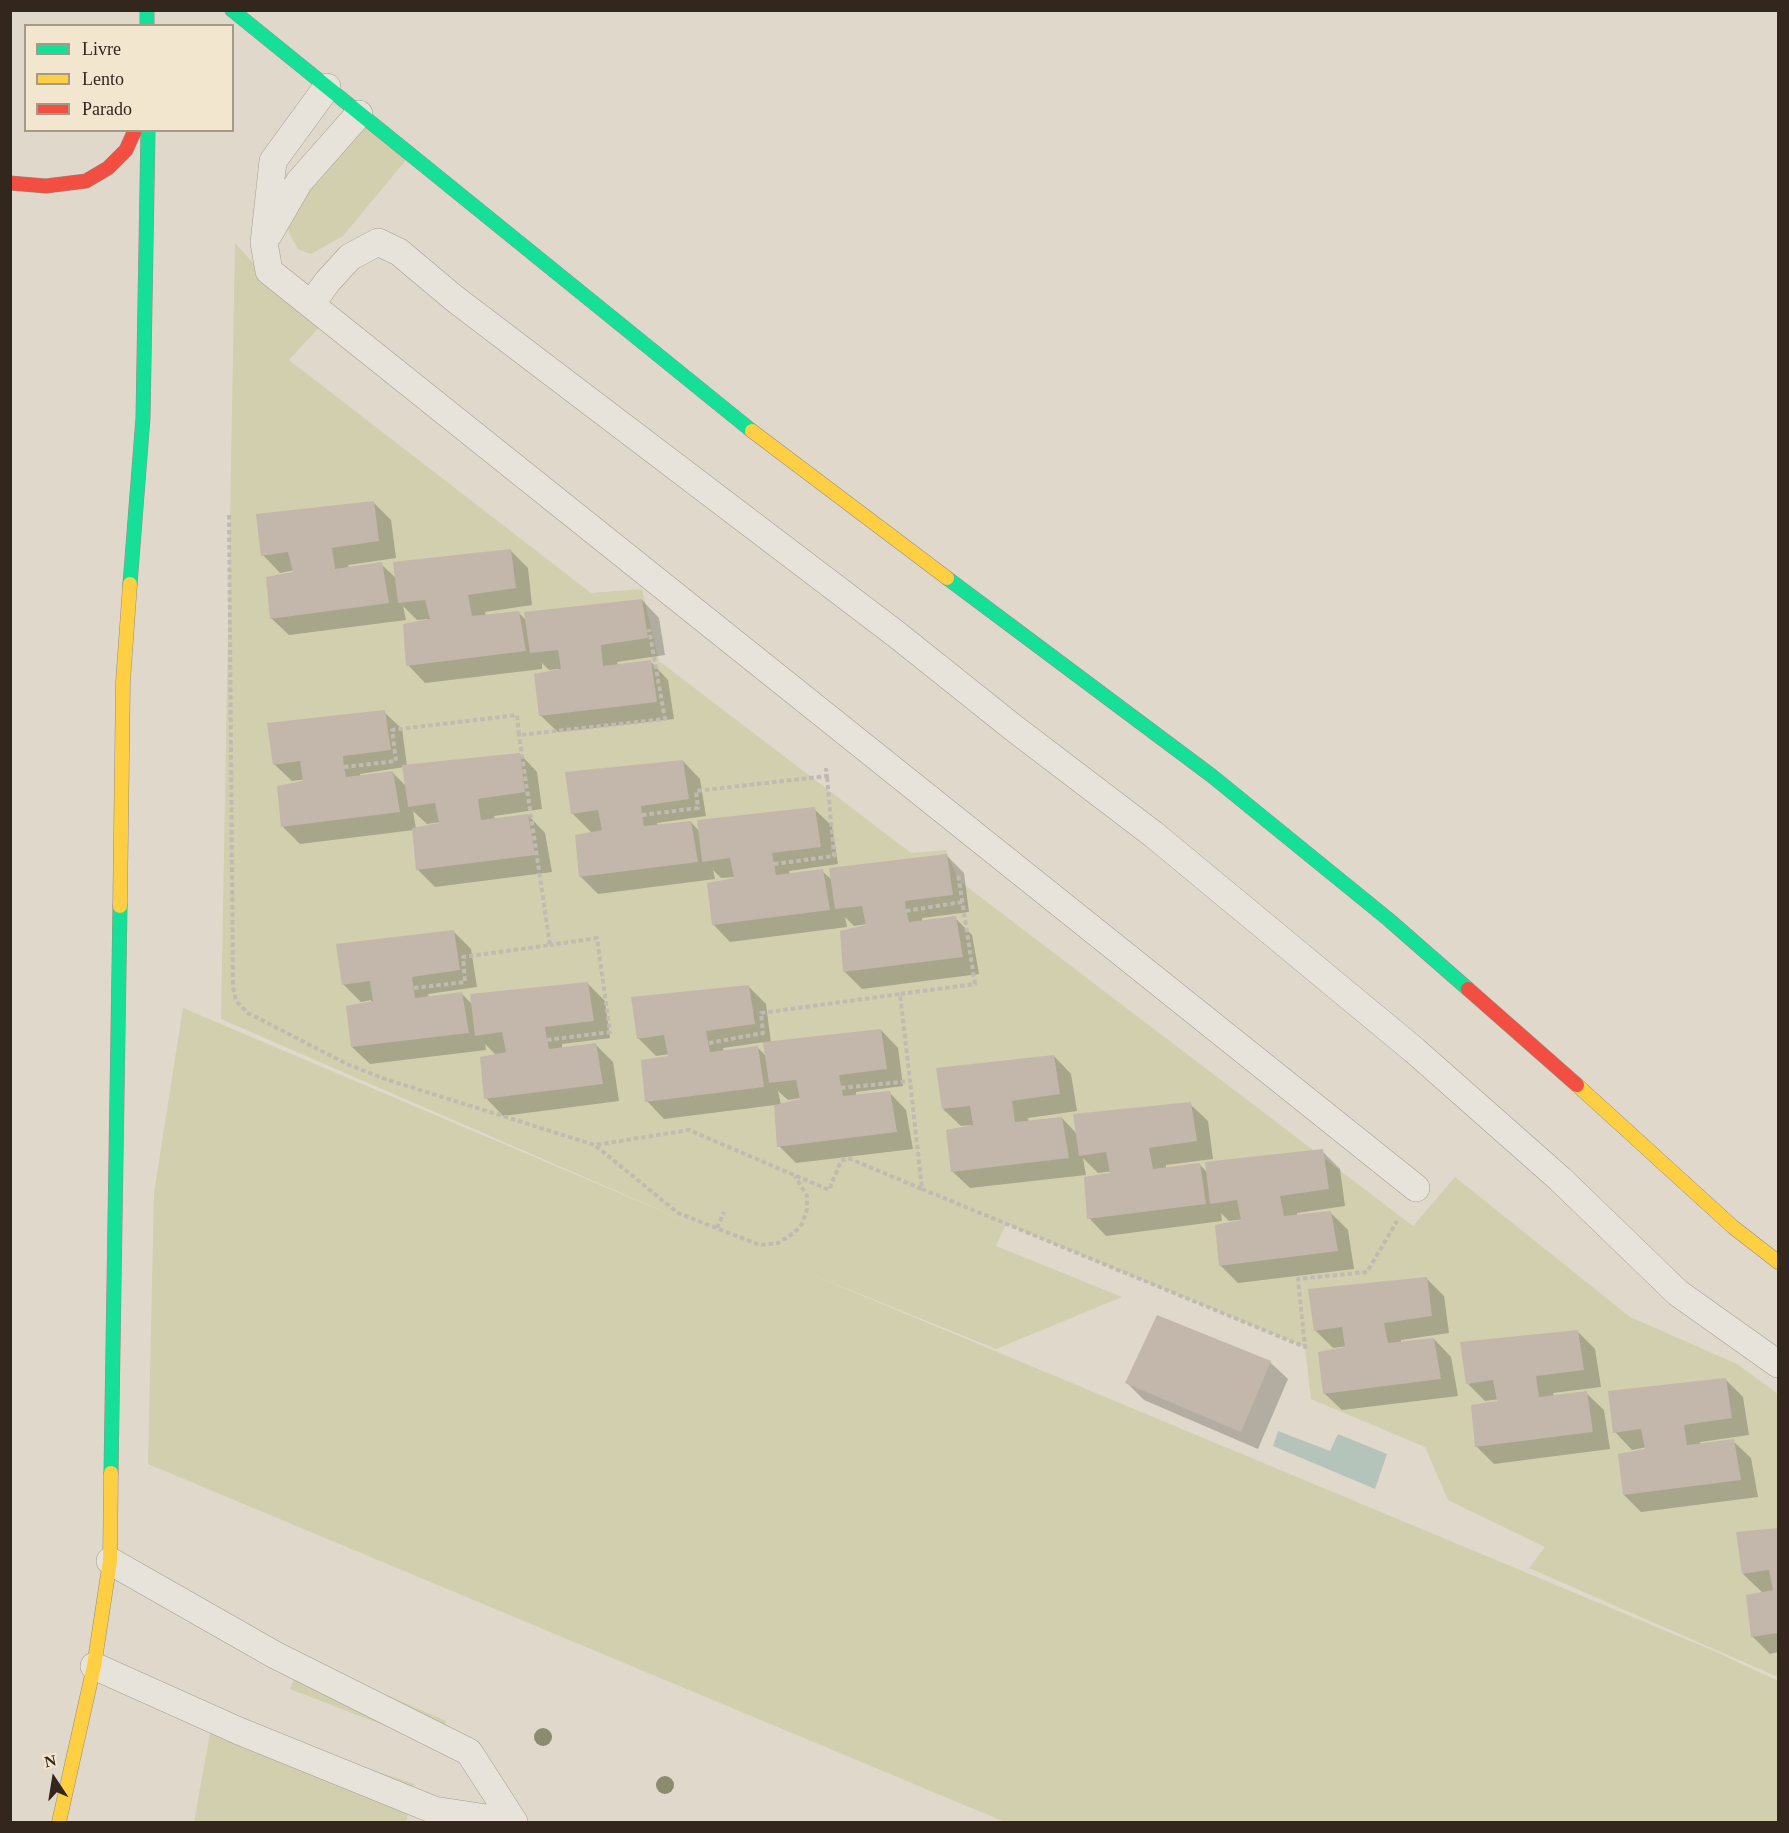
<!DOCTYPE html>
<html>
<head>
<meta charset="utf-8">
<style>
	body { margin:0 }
	#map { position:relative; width:1789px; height:1833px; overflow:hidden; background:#e0d8ca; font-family:Georgia,serif }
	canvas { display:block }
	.frame { position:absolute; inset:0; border:12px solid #32261d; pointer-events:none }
	.legend { position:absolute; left:24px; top:24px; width:210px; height:108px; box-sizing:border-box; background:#f2e6ce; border:2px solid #a59987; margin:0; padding:8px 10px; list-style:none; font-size:18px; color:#32261d }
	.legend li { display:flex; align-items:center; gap:12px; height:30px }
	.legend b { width:30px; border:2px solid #a59987 }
	.north { position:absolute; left:24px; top:1749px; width:60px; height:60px; -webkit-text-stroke:4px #f2e6ce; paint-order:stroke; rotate:348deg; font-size:16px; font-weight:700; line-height:24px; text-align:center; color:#32261d }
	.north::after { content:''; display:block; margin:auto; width:21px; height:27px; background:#32261d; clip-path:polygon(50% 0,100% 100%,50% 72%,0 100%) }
</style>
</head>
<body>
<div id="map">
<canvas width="1789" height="1833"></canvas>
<div class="frame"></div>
<ul class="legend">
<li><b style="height:8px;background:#16e098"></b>Livre</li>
<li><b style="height:8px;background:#ffcf43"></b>Lento</li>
<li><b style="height:8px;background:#f24e42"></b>Parado</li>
</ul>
<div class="north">N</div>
</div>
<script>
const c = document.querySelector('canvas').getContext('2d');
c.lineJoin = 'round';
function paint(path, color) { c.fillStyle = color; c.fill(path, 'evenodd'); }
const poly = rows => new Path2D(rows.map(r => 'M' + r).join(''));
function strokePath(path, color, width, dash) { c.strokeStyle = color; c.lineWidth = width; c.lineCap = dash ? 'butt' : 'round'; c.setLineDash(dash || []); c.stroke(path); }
paint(poly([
	[359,114,411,154,343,236,311,254,298,249,290,235,286,222],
	[235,243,264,275,326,320,289,360,591,593,642,589,659,661,911,853,946,850,958,880,1413,1226,1455,1177,1630,1317,1737,1364,1778,1394,1778,1677,1529,1568,1545,1547,1448,1500,1425,1447,1311,1399,1305,1347,1006,1224,996,1246,1122,1297,996,1349,796,1268,1714,1651,1778,1681,1778,1822,1005,1822,148,1464,154,1193,183,1008,697,1226,221,1019],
	[302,1658,446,1721,440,1747,290,1689],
	[213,1716,414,1784,406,1822,194,1822]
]), '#d1cfad');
paint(poly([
	[1278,1431,1330,1451,1338,1434,1387,1454,1375,1489,1273,1446]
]), '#b5c4ba');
paint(poly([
	[374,503,391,520,396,558,348,565,349,569,381,564,397,579,510,550,528,568,532,605,485,612,486,616,518,612,527,621,642,600,659,618,665,655,617,662,618,666,651,662,668,680,674,719,558,732,540,715,559,669,549,670,542,663,542,669,425,683,408,665,428,619,417,620,403,606,406,620,289,635,271,618,296,573,295,570,280,573,263,555],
	[384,712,402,729,407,766,520,754,537,772,542,809,494,816,495,819,528,815,545,833,552,872,435,887,417,869,414,830,300,844,283,827,307,782,307,779,292,781,274,764],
	[404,767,407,787,393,773,360,777,360,774],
	[413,811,427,824,441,822,442,824,416,829],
	[683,761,700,779,706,816,657,823,658,826,691,822,700,832,814,809,832,826,838,864,789,871,790,875,822,871,833,881,947,856,964,873,969,912,922,918,922,922,955,918,972,935,979,974,862,989,845,972,867,924,854,926,845,917,847,927,730,942,713,924,735,877,721,878,713,870,715,879,598,894,580,876,592,833,572,813],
	[454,932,471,949,477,987,428,994,429,998,462,994,472,1004,587,983,605,1001,610,1038,562,1044,562,1048,595,1044,613,1062,619,1101,503,1116,486,1098,496,1055,485,1044,486,1050,370,1064,352,1047,372,1003,371,1000,361,1002,343,984],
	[748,986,766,1004,771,1043,881,1030,898,1048,903,1086,856,1092,856,1096,889,1092,906,1110,913,1149,796,1163,779,1146,775,1105,664,1119,647,1101,671,1056,671,1054,656,1056,638,1038],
	[765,1042,767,1057,757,1047,724,1052,723,1048],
	[778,1091,788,1100,801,1098,802,1101,781,1105],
	[1054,1056,1071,1074,1077,1111,1028,1118,1029,1122,1062,1118,1077,1134,1190,1104,1208,1121,1213,1159,1166,1165,1166,1168,1199,1164,1208,1173,1322,1151,1340,1169,1345,1206,1297,1213,1297,1216,1330,1212,1348,1230,1354,1269,1238,1283,1221,1266,1244,1221,1244,1219,1229,1221,1221,1213,1222,1221,1106,1236,1089,1218,1113,1174,1113,1171,1098,1173,1083,1158,1086,1175,970,1188,952,1171,971,1125,961,1126,943,1109],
	[1426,1278,1444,1296,1449,1333,1401,1340,1401,1343,1434,1339,1451,1357,1458,1396,1342,1410,1324,1393,1348,1348,1348,1346,1333,1348,1315,1330],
	[1578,1332,1595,1349,1601,1387,1553,1393,1554,1397,1586,1393,1604,1410,1610,1449,1494,1464,1476,1446,1500,1402,1500,1399,1485,1401,1468,1384],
	[1270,1362,1288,1379,1258,1449,1144,1400,1127,1383],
	[1726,1380,1743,1397,1749,1435,1700,1442,1701,1445,1733,1441,1751,1458,1758,1497,1641,1512,1624,1495,1647,1450,1647,1447,1632,1450,1615,1432],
	[1778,1529,1778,1652,1770,1654,1752,1636,1763,1593,1743,1574,1738,1534]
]), '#0003');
paint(poly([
	[374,501,379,541,332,548,335,569,382,562,389,603,270,619,266,577,293,572,288,552,261,556,256,514],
	[511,549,516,588,468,595,472,616,519,611,526,651,406,666,403,624,430,619,425,600,398,603,393,562],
	[642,599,648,638,601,645,603,666,651,660,657,702,539,716,534,674,561,669,558,650,530,653,524,612],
	[385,710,391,750,343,756,344,767,346,777,393,771,400,812,281,827,277,786,303,781,300,761,273,765,267,723],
	[520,753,525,792,478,799,481,820,528,814,535,855,416,870,412,828,439,823,435,803,408,807,402,765],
	[683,760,689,799,641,806,642,815,644,826,691,821,698,862,579,877,575,835,602,830,598,810,571,814,565,772],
	[815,807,821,847,772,853,776,875,823,869,830,910,712,925,707,883,734,878,730,858,702,862,697,820],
	[947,854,953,895,905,901,906,911,909,922,956,916,963,957,843,972,840,931,866,925,862,906,835,909,829,868],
	[454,930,460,970,412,977,415,998,462,992,469,1033,351,1047,346,1006,373,1001,370,981,342,985,336,944],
	[588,982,594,1021,545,1027,547,1040,549,1049,596,1043,603,1084,484,1099,480,1057,506,1052,502,1032,475,1036,470,994],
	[749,985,755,1024,706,1031,710,1052,758,1046,764,1087,645,1102,641,1060,668,1056,664,1035,637,1039,631,997],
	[881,1029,887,1069,839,1075,843,1096,890,1091,897,1132,777,1147,774,1105,800,1099,796,1080,769,1083,763,1042],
	[1054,1055,1060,1094,1012,1101,1015,1122,1062,1117,1069,1158,951,1172,946,1130,973,1125,970,1106,942,1109,936,1068],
	[1191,1102,1197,1141,1149,1148,1153,1169,1200,1163,1206,1204,1087,1219,1084,1177,1110,1173,1106,1152,1079,1156,1073,1114],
	[1323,1149,1329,1189,1280,1196,1284,1216,1331,1211,1338,1251,1219,1266,1215,1225,1241,1220,1237,1200,1210,1204,1205,1162],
	[1427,1277,1432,1316,1384,1323,1388,1343,1434,1338,1441,1379,1323,1394,1318,1352,1345,1347,1342,1327,1314,1331,1308,1289],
	[1157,1315,1271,1361,1241,1432,1125,1383],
	[1578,1330,1584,1370,1536,1376,1539,1397,1587,1391,1593,1432,1475,1447,1471,1405,1497,1401,1493,1380,1466,1384,1460,1342],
	[1726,1378,1732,1418,1684,1425,1687,1445,1734,1439,1741,1480,1623,1495,1618,1454,1645,1449,1641,1429,1613,1433,1608,1391],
	[1778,1528,1778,1633,1751,1637,1746,1595,1773,1590,1769,1570,1742,1574,1736,1532]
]), '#c3b6ab');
const lane = poly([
	[327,87,273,161,264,243,269,271,1416,1188],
	[269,234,299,182,359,114],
	[311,304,328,281,350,257,378,242,399,252,455,299,896,634,1015,729,1153,834,1414,1050,1560,1179,1678,1293,1778,1364],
	[110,1561,275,1655,469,1752,514,1822],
	[94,1666,239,1731,434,1810,513,1822]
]);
const fast = poly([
	[147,10,147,26],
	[232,10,752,431],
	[947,578,1212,776,1388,919,1468,989],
	[130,584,143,418,148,130],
	[111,1473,120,906]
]);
const slow = poly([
	[752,431,947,578],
	[120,906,123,682,130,584],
	[1577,1085,1733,1227,1778,1262],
	[59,1822,94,1666,110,1561,111,1473]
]);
const jam = poly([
	[10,183,46,186,86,181,108,168,126,150,135,130],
	[1468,989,1577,1085]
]);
strokePath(lane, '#a59d93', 28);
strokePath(fast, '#958d83', 15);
strokePath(slow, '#958d83', 15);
strokePath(jam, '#958d83', 15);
strokePath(poly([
	[229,515,233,987,236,1001,248,1013,347,1064,385,1079,595,1145,689,1130,829,1190,841,1161,848,1158,922,1189,910,1081],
	[344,767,396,761,392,730,517,715,519,735,665,719,649,629],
	[642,815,698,808,696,791,827,776,826,768],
	[774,864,834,856,827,776],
	[906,911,962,902],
	[414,988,465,982,463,957,550,945,519,735],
	[547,1040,610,1032,597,938,550,945],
	[709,1043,763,1033,761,1013,900,994],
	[841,1088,910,1081,900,994,975,984,958,874],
	[596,1146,678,1213,760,1245,778,1243,794,1233,802,1224,807,1209,807,1196,795,1176],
	[922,1189,1305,1347,1298,1279,1367,1272,1397,1221],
	[717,1228,724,1212]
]), '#c1bab2', 4, [4.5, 3]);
strokePath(lane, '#e8e3da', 27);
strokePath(fast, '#16e098', 14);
strokePath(slow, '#ffcf43', 14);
strokePath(jam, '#f24e42', 14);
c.fillStyle = '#8b8c6f';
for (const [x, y] of [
	[543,1737],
	[665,1785]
]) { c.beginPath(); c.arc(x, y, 9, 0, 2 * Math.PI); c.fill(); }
</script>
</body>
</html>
